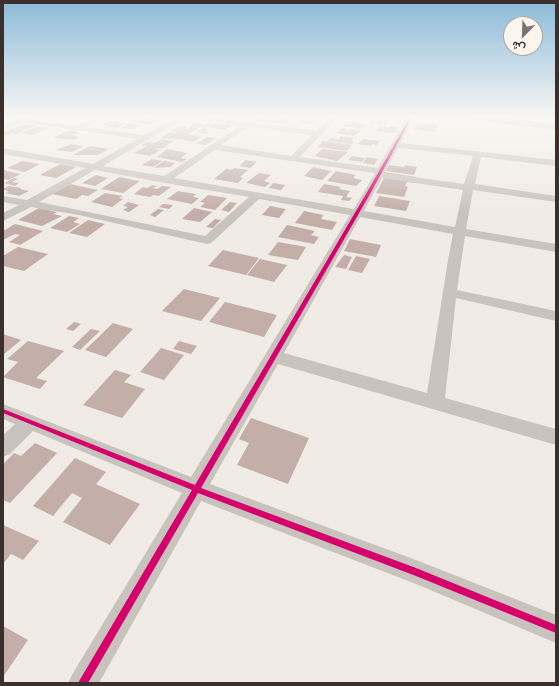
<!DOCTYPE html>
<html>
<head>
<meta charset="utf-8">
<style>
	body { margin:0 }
	#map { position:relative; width:559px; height:686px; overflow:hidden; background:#f0ebe5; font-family:"Source Sans 3",Vazirmatn,sans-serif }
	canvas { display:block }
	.frame { position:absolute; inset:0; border:4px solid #3b302b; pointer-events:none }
	.north { position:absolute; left:503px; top:16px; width:40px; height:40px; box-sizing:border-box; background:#fbf5ee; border:1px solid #aea6a0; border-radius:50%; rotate:203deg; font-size:11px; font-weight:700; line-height:16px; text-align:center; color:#3b302b }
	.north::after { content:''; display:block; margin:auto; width:14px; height:18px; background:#7a716c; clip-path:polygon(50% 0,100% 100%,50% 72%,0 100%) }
</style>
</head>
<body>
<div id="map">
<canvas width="559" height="686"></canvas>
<div class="frame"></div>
<div class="north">ش</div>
</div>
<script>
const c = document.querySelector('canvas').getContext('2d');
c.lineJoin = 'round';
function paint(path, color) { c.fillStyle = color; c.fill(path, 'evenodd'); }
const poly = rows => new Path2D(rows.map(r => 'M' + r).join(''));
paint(poly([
	[141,117,142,117,160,120,151,125,131,122],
	[259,117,268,117,266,119,272,120,268,123,254,121],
	[278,117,296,117,285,124,271,123],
	[373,118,395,121,389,122,387,125,369,123],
	[303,119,318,121,315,123,309,124,296,122],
	[110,121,127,123,117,128,106,126,109,125,104,124],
	[348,121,362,124,366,123,362,129,343,126],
	[129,123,141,125,133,129,121,128],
	[195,123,205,125,209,123,213,123,206,128,191,126],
	[215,123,227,125,233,124,225,130,209,127],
	[419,123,438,125,435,132,413,129],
	[24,124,35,126,16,134,12,133,3,137,3,132,7,132,3,132],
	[179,126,187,127,184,129,187,129,190,127,198,128,188,134,202,137,193,142,182,139,180,140,161,138,170,132,181,133,170,131],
	[380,126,389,128,390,126,398,127,394,133,376,131],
	[42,127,48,128,33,135,22,133,34,128],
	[203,128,209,129,205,131,209,132,205,134,196,132],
	[342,128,347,129,345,131,347,131,349,129,361,131,354,136,336,133],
	[70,130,79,132,72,135,78,136,75,137,79,138,73,140,53,138],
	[341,136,354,138,351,141,354,141,352,144,328,141,331,138,338,139],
	[207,137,217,138,206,145,196,144],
	[161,139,174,141,163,148,155,149,161,150,150,156,133,153,147,146,141,145,147,142,155,143],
	[363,139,380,141,377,145,372,144,371,146,358,144],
	[323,141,352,145,347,151,318,147],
	[71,144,84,146,72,152,56,150],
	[90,146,109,149,98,155,73,155],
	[167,149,187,153,181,158,187,159,182,162,157,157],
	[322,149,348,152,337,161,315,156],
	[352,156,365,158,362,162,348,160],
	[367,157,378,159,374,165,363,163],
	[152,159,163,161,153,167,142,165],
	[246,160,257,162,250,168,239,166],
	[22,161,40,164,25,172,7,168],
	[164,161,176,163,170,167,154,168],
	[60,164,76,167,56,178,40,175],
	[389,165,404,167,405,165,417,167,414,175,386,171],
	[313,167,331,171,322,180,304,176],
	[234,168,248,170,240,177,243,178,238,183,214,179,226,169,232,170],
	[4,170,11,172,21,174,8,180,3,179],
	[336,171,356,175,353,178,362,180,356,186,327,181],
	[384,172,416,177,414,183,407,182,405,186,408,187,404,197,376,193,384,178,381,178],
	[259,173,271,175,264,181,270,183,265,187,246,183],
	[96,175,108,178,95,186,82,183],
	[119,177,140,181,123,193,101,189],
	[14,178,18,179,12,182,19,183,15,186,4,183],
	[273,183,285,185,281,190,269,188],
	[70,184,98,190,88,196,82,195,76,199,52,194],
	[324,184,341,187,339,189,350,191,346,197,352,198,349,201,341,200,343,196,318,192],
	[153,185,157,186,153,188,157,189,162,186,171,187,159,196,153,195,150,197,134,194,143,187,147,188],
	[9,186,21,188,20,189,29,191,19,196,5,193,9,192,3,189],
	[178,191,196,194,193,197,199,198,192,204,167,199],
	[105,193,123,196,119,198,123,199,112,207,91,202],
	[208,195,227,198,215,210,200,207,205,203,200,202],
	[379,196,410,201,406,211,374,206],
	[128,202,139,205,129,212,123,210,128,207,123,206],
	[230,202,237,203,229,212,221,210],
	[163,204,173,205,169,209,159,207],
	[270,206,286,209,279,218,262,215],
	[39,208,57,212,53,214,62,216,42,226,18,220],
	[194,208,212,212,200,222,182,219],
	[158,209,164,210,155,217,150,215],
	[304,211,323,215,321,219,337,222,332,230,295,223],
	[69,216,79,218,73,222,80,224,67,232,50,228],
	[215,219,221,220,213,228,206,227],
	[88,220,105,224,87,237,69,233],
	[15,224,43,231,20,245,9,242,20,235,15,234,3,240,3,231],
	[287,225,315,231,311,235,319,237,314,244,278,237],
	[350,239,381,245,376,257,344,251],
	[278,242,306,247,298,260,268,255],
	[18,247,48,254,24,271,3,266,3,256],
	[223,250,259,258,246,275,208,266],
	[344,255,352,257,346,269,335,267],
	[356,256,370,259,362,273,348,270],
	[260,259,287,265,274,282,247,275],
	[184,289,220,298,201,321,162,311],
	[225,302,277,315,264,337,209,322],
	[74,322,81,324,73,331,66,329],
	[113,323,133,329,106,357,85,350],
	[91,329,100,331,80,350,72,347],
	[3,334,21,340,3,355],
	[28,341,64,351,36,378,47,381,40,389,3,377,18,362,7,359],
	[179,341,197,346,191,354,173,349],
	[161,348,184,355,164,380,140,372],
	[115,370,131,375,124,382,145,389,122,418,83,405],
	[251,418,309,438,288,484,237,465,249,443,239,439],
	[35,443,57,453,10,503,3,500,3,464,14,453,21,456],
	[75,458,106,472,96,484,140,504,110,545,63,522,82,498,72,493,53,516,33,506],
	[3,525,39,541,23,560,11,554,3,564],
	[3,626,28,640,3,677]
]), '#c3afa7');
paint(poly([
	[22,117,32,117,30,119,76,126,94,117,104,117,85,127,144,135,177,117,186,117,103,166,164,176,240,126,190,117,212,117,316,131,331,117,338,117,300,157,378,168,407,117,414,117,401,143,556,160,556,166,481,157,475,184,556,196,556,202,473,190,466,229,556,244,556,252,465,236,457,290,556,311,556,321,456,298,445,398,556,429,556,445,278,364,210,484,416,560,556,615,556,643,416,584,201,501,99,683,68,683,73,673,182,493,33,431,10,454,3,457,3,435,15,424,3,419,3,404,191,477,350,215,259,199,211,243,207,244,79,215,31,207,3,221,3,213,19,205,3,202,3,196,27,200,85,168,3,154,3,148,93,164,137,139,23,122,3,130,3,125,22,117],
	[248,127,312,135,291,156,221,145,248,127],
	[398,148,473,156,464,184,384,173,398,148],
	[215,150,375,173,354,209,174,178,215,150],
	[95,170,165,183,249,197,205,236,39,202,95,170],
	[382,178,463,190,455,227,364,211,382,178],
	[360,217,453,234,448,260,427,393,284,353,360,217]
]), '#c9c3be');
paint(poly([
	[468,117,500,117,556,124,556,130,473,120,468,117]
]), '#c9c3be');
paint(poly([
	[410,117,412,117,370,194,201,488,416,568,556,625,556,633,416,576,198,493,88,683,78,683,192,490,3,413,3,409,195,485,366,194,410,117]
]), '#d6006c');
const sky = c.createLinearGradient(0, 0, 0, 213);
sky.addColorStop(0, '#8bbad8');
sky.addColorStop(0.55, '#f8f6f3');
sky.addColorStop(1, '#f8f6f300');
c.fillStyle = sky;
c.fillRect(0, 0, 559, 213);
</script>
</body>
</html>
